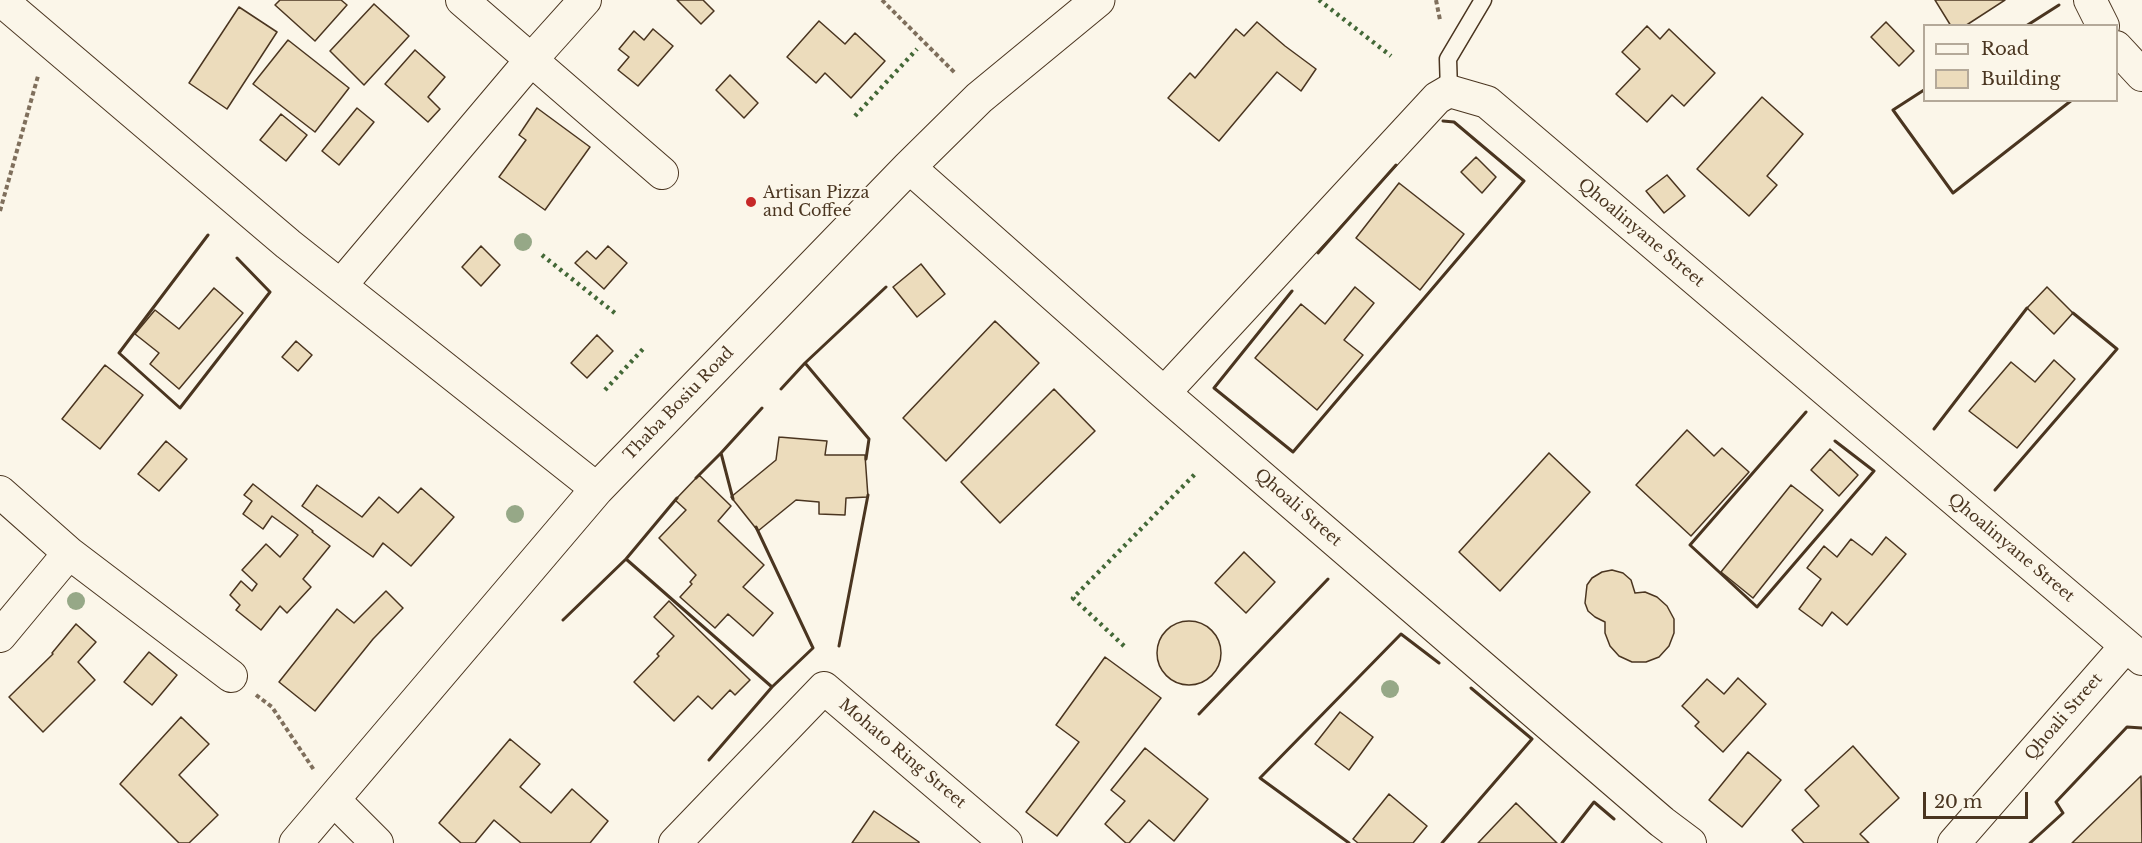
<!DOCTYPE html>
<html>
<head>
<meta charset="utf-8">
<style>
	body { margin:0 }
	#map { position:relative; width:2142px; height:843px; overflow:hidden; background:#fbf6e9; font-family:"Libre Baskerville",serif }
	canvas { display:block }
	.legend { position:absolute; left:1923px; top:24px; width:195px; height:78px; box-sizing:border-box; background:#fbf6e9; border:2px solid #b4a999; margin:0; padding:8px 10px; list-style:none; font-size:18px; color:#4a3520 }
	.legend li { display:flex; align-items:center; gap:12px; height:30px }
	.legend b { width:30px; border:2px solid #b4a999 }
	.scale { position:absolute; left:1923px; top:792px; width:105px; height:27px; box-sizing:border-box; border:3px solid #4a3520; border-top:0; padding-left:8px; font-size:18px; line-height:21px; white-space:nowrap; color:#4a3520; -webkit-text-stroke:4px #fbf6e9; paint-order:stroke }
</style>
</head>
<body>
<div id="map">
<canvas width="2142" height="843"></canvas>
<ul class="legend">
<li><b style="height:8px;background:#fbf6e9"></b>Road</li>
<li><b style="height:16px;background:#ecdcbc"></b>Building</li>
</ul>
<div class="scale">20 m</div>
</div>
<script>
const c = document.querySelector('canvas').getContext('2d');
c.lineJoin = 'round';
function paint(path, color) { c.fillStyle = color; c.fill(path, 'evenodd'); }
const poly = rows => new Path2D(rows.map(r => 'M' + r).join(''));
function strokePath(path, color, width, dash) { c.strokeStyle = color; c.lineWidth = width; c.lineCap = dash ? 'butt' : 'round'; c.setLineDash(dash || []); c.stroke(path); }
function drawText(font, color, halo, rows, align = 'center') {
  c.font = font + ' "Libre Baskerville",serif'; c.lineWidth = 4.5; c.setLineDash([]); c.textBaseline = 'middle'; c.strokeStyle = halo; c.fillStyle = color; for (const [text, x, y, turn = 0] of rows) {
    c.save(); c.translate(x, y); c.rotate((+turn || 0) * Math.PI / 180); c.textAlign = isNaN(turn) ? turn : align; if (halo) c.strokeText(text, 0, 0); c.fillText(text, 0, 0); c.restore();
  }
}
const building = poly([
	[280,0,341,0,347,5,315,41,275,5,280,0],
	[677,0,703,0,714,11,701,24,677,0],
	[1935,0,2005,0,1965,26,1951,26,1935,0],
	[374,4,409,36,364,85,330,51,374,4],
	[239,7,277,32,227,109,189,83,239,7],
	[819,21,845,44,855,33,885,61,851,98,825,73,816,83,787,57,819,21],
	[1257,22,1285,46,1316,69,1301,91,1277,72,1219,141,1168,98,1190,73,1195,78,1236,29,1244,36,1257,22],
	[1886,22,1914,51,1899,66,1871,37,1886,22],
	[1647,26,1660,39,1669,29,1715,73,1684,106,1672,95,1647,122,1616,94,1640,69,1622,52,1647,26],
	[653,29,673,46,638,86,618,70,629,57,619,49,634,31,644,40,653,29],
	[288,40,349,88,315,132,253,84,288,40],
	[415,50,445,77,428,97,440,109,428,122,385,84,415,50],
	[730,75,758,103,744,118,716,90,730,75],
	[1762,97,1803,134,1767,176,1777,185,1749,216,1697,169,1762,97],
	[357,108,374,122,339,165,322,151,357,108],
	[537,108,590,147,545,210,499,177,526,140,519,135,537,108],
	[281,114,307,135,286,161,260,140,281,114],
	[1476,157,1496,177,1482,193,1461,172,1476,157],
	[1667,175,1685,196,1664,213,1646,191,1667,175],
	[1399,183,1464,234,1420,290,1356,238,1399,183],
	[481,246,500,265,481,286,462,267,481,246],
	[608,246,627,263,604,289,575,263,587,251,596,259,608,246],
	[921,264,945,294,917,317,893,287,921,264],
	[1355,287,1374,303,1344,340,1363,355,1317,410,1255,358,1301,304,1325,324,1355,287],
	[2047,287,2073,313,2054,334,2027,308,2047,287],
	[214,288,243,313,179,389,150,364,159,353,135,334,155,310,179,329,214,288],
	[995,321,1039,363,946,461,903,418,995,321],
	[597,335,613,351,587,378,571,363,597,335],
	[296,341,312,355,298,371,282,357,296,341],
	[2054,360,2075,379,2017,448,1969,411,2011,362,2035,382,2054,360],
	[105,365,143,395,100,449,62,419,105,365],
	[1054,389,1095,431,1000,523,961,482,1054,389],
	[1687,430,1714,456,1722,448,1749,472,1691,536,1636,485,1687,430],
	[779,437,827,441,825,455,865,455,868,497,846,498,845,515,819,514,819,502,796,500,758,531,731,497,776,460,779,437],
	[166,441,187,459,159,491,138,474,166,441],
	[1830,449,1858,475,1839,496,1811,470,1830,449],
	[1549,453,1590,492,1500,591,1459,552,1549,453],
	[699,475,731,506,718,521,764,565,743,587,773,613,753,636,728,614,715,628,680,597,692,584,690,582,696,575,659,538,686,510,675,500,699,475],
	[253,484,313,531,312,532,330,546,303,579,311,587,287,613,280,606,261,630,236,610,240,605,230,595,241,581,252,591,257,584,242,570,266,544,280,557,298,535,272,516,263,529,243,514,252,501,244,495,253,484],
	[317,485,362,517,379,497,398,513,421,488,454,517,411,566,383,543,373,557,302,506,317,485],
	[1791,485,1823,510,1753,598,1721,572,1791,485],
	[1886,537,1906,554,1847,625,1832,612,1822,626,1799,609,1821,579,1807,568,1824,546,1837,557,1851,539,1872,555,1886,537],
	[1244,552,1275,582,1246,613,1215,583,1244,552],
	[1612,570,1623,573,1631,580,1635,593,1645,592,1657,597,1667,606,1674,619,1674,633,1669,646,1659,657,1646,662,1632,662,1619,656,1610,646,1605,633,1605,622,1595,617,1588,611,1585,603,1587,585,1592,578,1602,572,1612,570],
	[386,591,403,608,373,639,315,711,279,682,337,609,354,623,386,591],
	[669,601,750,680,735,695,730,690,712,709,698,696,674,721,634,682,659,656,657,654,674,636,654,617,669,601],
	'1157 653a32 32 0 1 1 64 0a32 32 0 1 1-64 0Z',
	[76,624,96,642,78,662,95,680,43,732,9,697,53,654,52,653,76,624],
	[149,652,177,675,152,705,124,682,149,652],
	[1105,657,1161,698,1057,836,1026,812,1079,742,1056,725,1105,657],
	[1738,678,1766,704,1723,752,1695,726,1699,722,1682,706,1707,679,1724,694,1738,678],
	[1340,712,1373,737,1349,770,1315,744,1340,712],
	[181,717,209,744,179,775,218,815,189,843,179,843,120,784,181,717],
	[510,739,540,764,520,787,551,813,572,789,608,821,590,843,521,843,494,820,475,843,461,843,439,823,510,739],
	[1853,746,1899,798,1860,834,1869,843,1804,843,1792,830,1819,806,1805,790,1853,746],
	[1145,748,1208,799,1174,841,1149,820,1129,843,1126,843,1105,824,1125,801,1111,790,1145,748],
	[1748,752,1781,780,1742,827,1709,800,1748,752],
	[2141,776,2142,843,2072,843,2141,776],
	[1389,794,1427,826,1413,843,1358,843,1353,839,1389,794],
	[1516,803,1557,843,1478,843,1516,803],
	[874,811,919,842,919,843,852,843,874,811]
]);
paint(building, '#ecdcbc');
strokePath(building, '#4a3520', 1.5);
const service = poly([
	[1449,91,1448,59,1483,0]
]);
const minor = poly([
	[1,0,288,244,597,489],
	[462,0,662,173],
	[2090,0,2103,26],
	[2116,47,2142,75],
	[909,167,1164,393,1662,822,1690,843],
	[341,285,531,60,585,0],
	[1164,393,1437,98,1449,91,1487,102,2142,659],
	[0,492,69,553,231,676],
	[0,636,69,553],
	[334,800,377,843],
	[675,843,824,688,1006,843],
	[1954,843,2126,646]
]);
const tertiary = poly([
	[296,843,597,489,909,167,979,98,1098,0]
]);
strokePath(service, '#4a3520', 19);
strokePath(minor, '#4a3520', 34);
strokePath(tertiary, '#4a3520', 35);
strokePath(poly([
	[882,0,956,74],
	[1436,0,1440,20],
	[0,211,38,76],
	[256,695,272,707,314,770]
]), '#7f6f5c', 4, [4.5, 3]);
strokePath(service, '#fbf6e9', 16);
strokePath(minor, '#fbf6e9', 32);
strokePath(tertiary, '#fbf6e9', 33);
strokePath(poly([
	[1319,0,1391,56],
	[855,116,917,49],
	[542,255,616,314],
	[605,390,643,349],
	[1124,646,1073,598,1197,472]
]), '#436837', 4.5, [3, 4.5]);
strokePath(poly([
	[2026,26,2059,5],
	[1924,90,1893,110,1953,193,2072,100],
	[208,235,119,353,180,408,270,292,237,258],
	[1318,253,1396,165],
	[1292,291,1214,388,1293,452,1524,181,1454,122,1443,121],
	[805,363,886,287],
	[781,389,805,363,869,439,866,459],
	[1806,412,1690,545,1757,607,1874,471,1835,441],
	[1934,429,2027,308],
	[696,478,721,453],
	[1995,490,2117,349,2073,313],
	[677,498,626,559,772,687,813,648,756,527],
	[733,499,721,453,762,408],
	[563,620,626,559],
	[839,646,868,495],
	[1199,714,1328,579],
	[709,760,772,687],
	[1349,843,1260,778,1401,634,1439,663],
	[1442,843,1532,739,1471,688],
	[1562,843,1594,802,1614,819],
	[2030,843,2063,813,2056,802,2127,727,2142,728]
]), '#4a3520', 3);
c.fillStyle = '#96a887';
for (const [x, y] of [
	[523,242],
	[515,514],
	[76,601],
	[1390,689]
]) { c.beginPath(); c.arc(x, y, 9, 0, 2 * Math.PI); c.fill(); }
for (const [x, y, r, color] of [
	[751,202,6,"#c62828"]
]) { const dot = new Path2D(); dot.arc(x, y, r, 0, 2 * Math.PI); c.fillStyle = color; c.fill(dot); strokePath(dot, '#fbf6e9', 2); }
drawText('16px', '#4a3520', '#fbf6e9', [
	["Artisan Pizza",763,193],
	["and Coffee",763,211]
], 'left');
drawText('16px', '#4a3520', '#fbf6e9', [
	["Qhoalinyane Street",1641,233,40],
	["Thaba Bosiu Road",679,404,-46],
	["Qhoali Street",1298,508,41],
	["Qhoalinyane Street",2011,548,40],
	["Qhoali Street",2064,717,-49],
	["Mohato Ring Street",902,754,40]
]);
</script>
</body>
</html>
